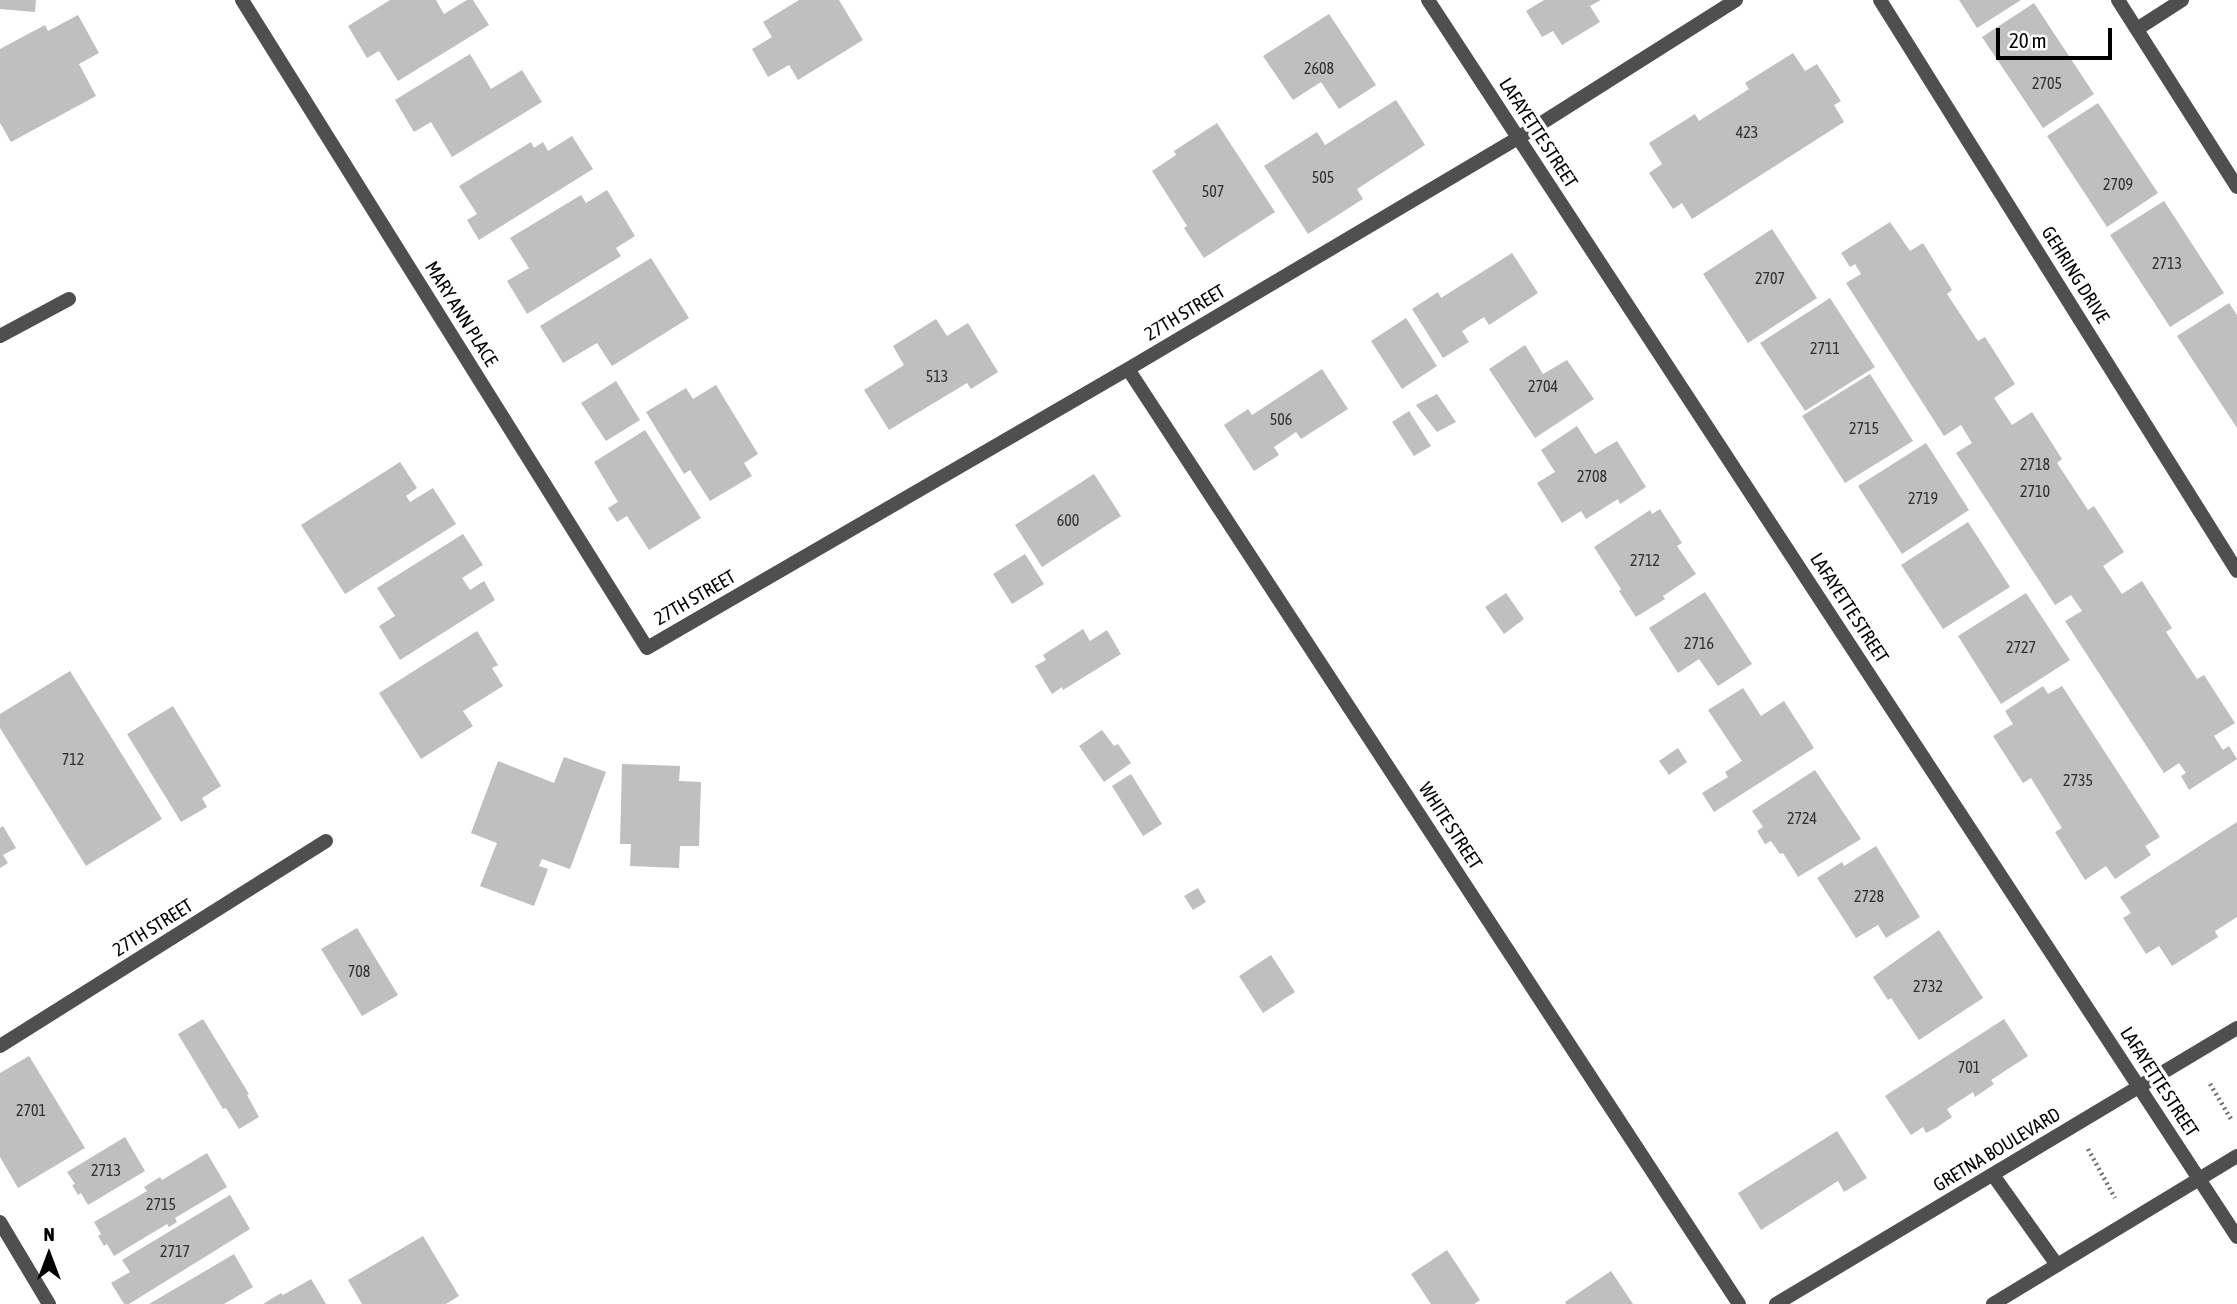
<!DOCTYPE html>
<html>
<head>
<meta charset="utf-8">
<style>
	body { margin:0 }
	#map { position:relative; width:2237px; height:1304px; overflow:hidden; background:#fff; font-family:"Asap Condensed",sans-serif }
	canvas { display:block }
	.north { position:absolute; left:14px; top:1220px; width:70px; height:70px; -webkit-text-stroke:5px #fff; paint-order:stroke; rotate:0deg; font-size:19px; font-weight:700; line-height:28px; text-align:center; color:#000 }
	.north::after { content:''; display:block; margin:auto; width:24px; height:32px; background:#000; clip-path:polygon(50% 0,100% 100%,50% 72%,0 100%) }
	.scale { position:absolute; left:1996px; top:28px; width:116px; height:32px; box-sizing:border-box; border:4px solid #000; border-top:0; padding-left:9px; font-size:21px; line-height:24px; white-space:nowrap; color:#000; -webkit-text-stroke:5px #fff; paint-order:stroke }
</style>
</head>
<body>
<div id="map">
<canvas width="2237" height="1304"></canvas>
<div class="north">N</div>
<div class="scale">20 m</div>
</div>
<script>
const c = document.querySelector('canvas').getContext('2d');
c.lineJoin = 'round';
function paint(path, color) { c.fillStyle = color; c.fill(path, 'evenodd'); }
const poly = rows => new Path2D(rows.map(r => 'M' + r).join(''));
function strokePath(path, color, width, dash) { c.strokeStyle = color; c.lineWidth = width; c.lineCap = dash ? 'butt' : 'round'; c.setLineDash(dash || []); c.stroke(path); }
function drawText(font, color, halo, rows, align = 'center') {
  c.font = font + ' "Asap Condensed",sans-serif'; c.lineWidth = 7; c.setLineDash([]); c.textBaseline = 'middle'; c.strokeStyle = halo; c.fillStyle = color; for (const [text, x, y, turn = 0] of rows) {
    c.save(); c.translate(x, y); c.rotate((+turn || 0) * Math.PI / 180); c.textAlign = isNaN(turn) ? turn : align; if (halo) c.strokeText(text, 0, 0); c.fillText(text, 0, 0); c.restore();
  }
}
paint(poly([
	[0,0,36,0,35,12,0,9],
	[390,0,436,0,444,14,467,0,473,0,489,25,398,81,379,51,367,58,348,26],
	[799,0,839,0,863,40,798,80,789,65,768,77,752,49,772,37,763,22],
	[1544,0,1601,0,1590,6,1600,22,1562,45,1553,31,1542,37,1526,11],
	[1959,0,2021,0,1977,28],
	[2034,3,2094,94,2043,128,1982,37],
	[1329,14,1376,85,1339,109,1321,82,1293,100,1263,56],
	[78,15,99,53,79,64,96,96,11,142,0,123,0,49,45,25,48,31],
	[1793,53,1805,71,1817,64,1841,101,1834,105,1844,122,1692,219,1682,203,1673,209,1649,173,1662,164,1649,143,1695,114,1699,121,1749,89,1745,83],
	[470,54,491,89,522,70,542,102,452,157,431,122,414,132,395,100],
	[1396,100,1425,145,1357,189,1363,199,1308,234,1264,166,1317,132,1325,145],
	[2098,103,2158,193,2107,227,2047,136],
	[1217,123,1275,212,1204,258,1184,228,1187,226,1152,171,1176,155,1174,151],
	[572,136,593,169,479,240,467,220,477,214,459,186,531,142,534,148,543,142,548,151],
	[607,190,635,236,616,248,621,256,527,314,507,281,529,268,510,238,581,195,586,203],
	[2164,201,2224,293,2170,327,2110,235],
	[1890,222,1910,251,1923,243,1952,290,1947,294,1978,341,1985,337,2015,384,1994,398,2012,425,2032,412,2062,459,2057,463,2088,510,2094,506,2124,552,2103,566,2122,594,2142,581,2172,628,2166,632,2197,679,2204,675,2235,723,2214,736,2223,750,2229,746,2237,759,2189,790,2181,776,2186,773,2179,763,2164,773,2065,621,2082,611,2071,595,2055,605,1956,453,1972,443,1961,425,1944,436,1846,283,1861,274,1855,264,1850,267,1841,253],
	[1772,229,1817,298,1748,343,1703,274],
	[1512,253,1538,293,1489,325,1484,317,1462,331,1469,342,1443,358,1412,309,1438,292,1441,298],
	[651,258,689,318,612,366,597,343,563,363,540,326],
	[1830,298,1875,367,1805,411,1760,343],
	[2229,303,2237,315,2237,428,2177,336],
	[1406,318,1437,366,1402,389,1371,341],
	[936,319,947,336,968,323,998,372,971,389,967,383,889,430,864,390,904,365,893,346],
	[1525,345,1543,374,1567,360,1594,399,1535,438,1489,369],
	[1322,369,1348,409,1301,439,1296,432,1274,447,1279,455,1254,471,1224,425,1248,409,1252,415],
	[1870,374,1913,441,1845,483,1802,416],
	[616,381,640,420,606,441,581,403],
	[716,385,758,454,744,463,752,476,710,501,690,470,684,474,646,412,686,388,693,399],
	[1437,394,1456,422,1437,432,1416,405],
	[1409,411,1431,446,1414,456,1392,422],
	[1577,426,1595,454,1617,441,1646,487,1620,504,1618,499,1586,519,1581,511,1562,523,1537,483,1555,472,1541,450],
	[645,430,701,518,649,550,627,516,617,522,608,508,618,502,594,462],
	[1926,443,1969,510,1902,554,1858,486],
	[400,462,417,488,406,496,410,502,433,488,456,524,345,594,301,525],
	[1094,474,1121,516,1042,567,1015,525],
	[1660,509,1682,543,1677,546,1696,574,1663,596,1665,599,1636,617,1619,591,1621,589,1594,547,1650,510,1652,514],
	[1968,522,2010,587,1943,629,1901,565],
	[463,534,483,565,462,578,470,590,484,581,495,600,400,660,379,626,395,616,377,588],
	[1025,554,1044,584,1012,604,993,574],
	[1705,592,1752,664,1718,686,1699,659,1678,673,1649,628],
	[1506,593,1524,619,1504,634,1485,607],
	[2026,593,2070,660,2001,704,1958,636],
	[1083,629,1090,641,1107,630,1121,654,1063,690,1062,687,1052,694,1035,666,1046,660,1043,655],
	[477,631,498,665,492,668,503,686,463,711,473,726,421,759,379,693],
	[70,671,162,819,86,866,0,728,0,714],
	[2043,686,2048,694,2062,686,2160,837,2145,846,2151,855,2115,879,2106,866,2085,880,2055,832,2062,828,2031,778,2023,783,1993,736,2013,724,2005,711],
	[1743,688,1761,716,1784,701,1814,748,1714,812,1702,793,1728,777,1725,772,1742,761,1708,710],
	[173,706,221,786,202,798,207,807,181,822,127,734],
	[1102,730,1114,746,1118,744,1131,763,1104,782,1079,746],
	[1678,748,1687,762,1669,775,1659,761],
	[564,757,606,772,570,869,542,859,539,866,548,869,534,906,480,886,497,843,471,833,498,761,554,783],
	[622,764,680,766,679,781,701,782,699,846,680,846,679,868,630,866,631,844,620,844],
	[1815,770,1861,839,1798,877,1783,853,1780,854,1771,841,1765,844,1757,831,1763,827,1752,811],
	[1131,774,1162,824,1143,836,1112,786],
	[2237,822,2237,917,2215,931,2218,937,2172,966,2159,946,2146,954,2123,918,2131,913,2120,897],
	[3,826,16,848,3,855,8,863,0,868,0,828],
	[1876,846,1920,917,1886,938,1878,925,1856,938,1817,878,1842,862,1844,866],
	[1198,888,1206,902,1193,910,1184,896],
	[357,928,398,995,362,1016,321,949],
	[1939,930,1983,998,1919,1040,1891,998,1888,1000,1873,977],
	[1271,955,1295,992,1263,1013,1239,976],
	[203,1019,249,1094,247,1095,259,1117,239,1129,226,1108,223,1109,178,1034],
	[2004,1019,2028,1056,1991,1080,1994,1084,1975,1097,1973,1092,1947,1109,1952,1117,1936,1128,1926,1133,1923,1127,1911,1135,1885,1096],
	[29,1056,85,1148,18,1188,0,1157,0,1073],
	[1837,1131,1867,1178,1844,1192,1838,1181,1761,1230,1738,1193],
	[125,1137,145,1171,88,1205,81,1193,78,1195,72,1185,75,1184,67,1172],
	[207,1153,227,1187,175,1218,177,1222,169,1227,167,1224,114,1256,107,1244,104,1246,98,1236,101,1234,94,1222,147,1191,144,1187,160,1177,162,1180],
	[230,1195,250,1229,129,1304,124,1304,111,1283,130,1272,122,1260],
	[423,1236,459,1296,446,1304,362,1304,348,1280],
	[1447,1250,1480,1300,1474,1304,1431,1304,1411,1274],
	[234,1254,253,1287,224,1304,149,1304],
	[1611,1271,1633,1304,1566,1304,1565,1302],
	[311,1279,326,1304,263,1304,281,1293,283,1295]
]), '#bfbfbf');
strokePath(poly([
	[2210,1084,2231,1119],
	[2088,1149,2115,1198]
]), '#717171', 4.5, [2, 3.5]);
strokePath(poly([
	[2118,0,2237,187],
	[2137,29,2182,0]
]), '#4f4f4f', 14);
strokePath(poly([
	[242,0,647,648,1128,369,1518,138,1736,0],
	[1428,0,2237,1237],
	[1880,0,2237,571],
	[0,336,69,299],
	[1128,369,1739,1304],
	[0,1046,326,841],
	[1993,1175,2057,1265],
	[0,1222,49,1304]
]), '#4f4f4f', 14);
strokePath(poly([
	[1776,1304,2237,1028],
	[1993,1304,2237,1156]
]), '#4f4f4f', 14);
drawText('16px', '#303030', null, [
	["2608",1319,69],
	["2705",2047,84],
	["423",1747,133],
	["505",1323,178],
	["2709",2118,185],
	["507",1213,192],
	["2713",2167,264],
	["2707",1770,279],
	["2711",1825,349],
	["513",937,377],
	["2704",1543,387],
	["506",1281,420],
	["2715",1864,429],
	["2718",2035,465],
	["2708",1592,477],
	["2710",2035,492],
	["2719",1923,499],
	["600",1068,521],
	["2712",1645,561],
	["2716",1699,644],
	["2727",2021,648],
	["712",73,760],
	["2735",2078,781],
	["2724",1802,819],
	["2728",1869,897],
	["708",359,972],
	["2732",1928,987],
	["701",1969,1068],
	["2701",31,1111],
	["2713",106,1171],
	["2715",161,1205],
	["2717",175,1252]
]);
drawText('19px', '#000', '#fff', [
	["LAFAYETTE STREET",1538,133,57],
	["GEHRING DRIVE",2075,275,58],
	["27TH STREET",1185,313,-31],
	["MARY ANN PLACE",461,314,58],
	["27TH STREET",695,598,-30],
	["LAFAYETTE STREET",1849,608,57],
	["WHITE STREET",1450,826,57],
	["27TH STREET",153,928,-32],
	["LAFAYETTE STREET",2159,1082,57],
	["GRETNA BOULEVARD",1997,1150,-31]
]);
</script>
</body>
</html>
